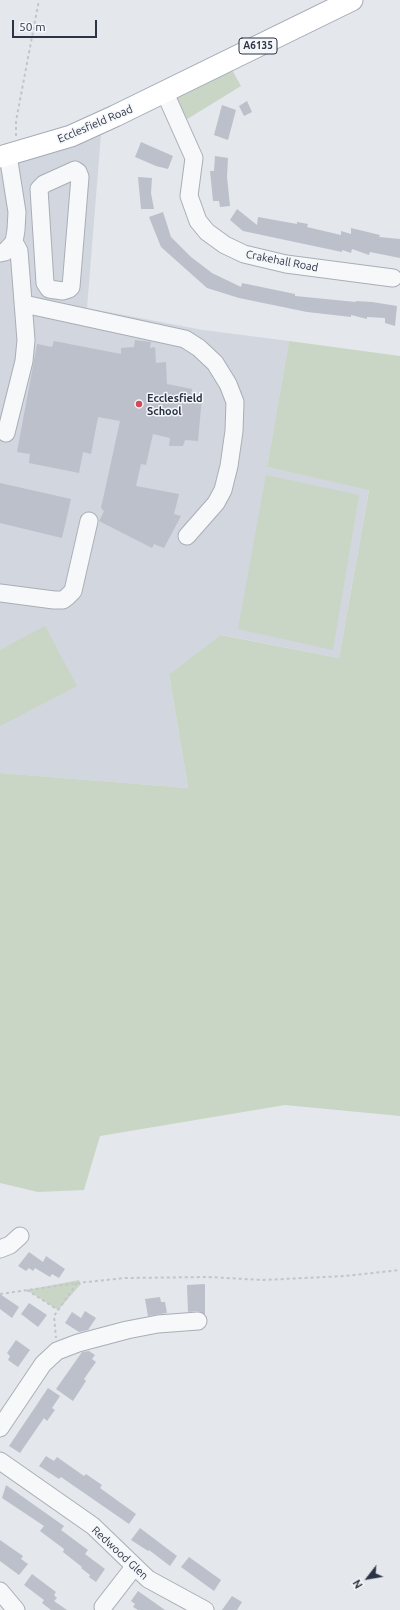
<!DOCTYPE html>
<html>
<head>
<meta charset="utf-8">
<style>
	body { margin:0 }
	#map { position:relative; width:400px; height:1610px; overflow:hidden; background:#e4e7ec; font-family:Ubuntu,sans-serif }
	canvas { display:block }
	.north { position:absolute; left:348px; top:1558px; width:40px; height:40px; -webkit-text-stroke:3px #f4f6f9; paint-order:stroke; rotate:239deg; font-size:11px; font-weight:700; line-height:16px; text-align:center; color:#2b3445 }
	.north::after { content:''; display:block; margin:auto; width:14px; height:18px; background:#2b3445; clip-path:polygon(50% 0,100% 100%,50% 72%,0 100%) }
	.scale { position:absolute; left:12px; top:20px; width:85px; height:18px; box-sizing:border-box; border:2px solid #2b3445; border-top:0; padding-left:5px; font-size:12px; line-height:14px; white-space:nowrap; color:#2b3445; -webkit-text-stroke:3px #f4f6f9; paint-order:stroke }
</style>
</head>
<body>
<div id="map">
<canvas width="400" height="1610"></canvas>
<div class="north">N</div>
<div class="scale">50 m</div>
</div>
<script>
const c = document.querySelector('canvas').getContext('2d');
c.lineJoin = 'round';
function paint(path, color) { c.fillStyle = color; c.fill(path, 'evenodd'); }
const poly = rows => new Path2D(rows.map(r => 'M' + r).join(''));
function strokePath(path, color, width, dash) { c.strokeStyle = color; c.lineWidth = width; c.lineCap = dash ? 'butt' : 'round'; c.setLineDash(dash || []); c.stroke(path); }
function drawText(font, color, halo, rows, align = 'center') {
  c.font = font + ' Ubuntu,sans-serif'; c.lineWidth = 3; c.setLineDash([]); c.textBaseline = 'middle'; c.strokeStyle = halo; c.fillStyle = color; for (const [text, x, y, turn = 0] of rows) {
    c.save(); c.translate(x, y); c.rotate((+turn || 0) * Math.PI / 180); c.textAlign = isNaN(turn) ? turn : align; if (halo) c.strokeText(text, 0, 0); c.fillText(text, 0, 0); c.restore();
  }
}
paint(poly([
	[101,134,87,308,203,330,289,341,267,467,369,489,339,658,222,635,169,674,188,788,0,773,0,166]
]), '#d2d6de');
paint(poly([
	[232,70,241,86,184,121,176,106,177,98,182,93],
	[289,341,400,356,400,1116,285,1105,100,1136,84,1190,38,1192,0,1183,0,773,188,788,169,674,221,635,339,658,369,490,267,467],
	[266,475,359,495,333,650,238,629],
	[45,626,77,686,0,726,0,650],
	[79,1280,81,1284,58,1310,27,1290]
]), '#c9d6c5');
paint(poly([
	[247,101,252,112,244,116,239,106],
	[222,105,236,110,228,140,214,135],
	[141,142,173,156,168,169,156,166,135,157],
	[215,156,228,158,227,177,230,206,220,207,219,201,213,201,210,171,214,171],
	[138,177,152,178,151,193,154,209,141,209],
	[237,209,257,225,258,217,297,224,297,222,308,224,307,227,341,235,341,231,351,234,351,228,380,235,379,237,400,239,400,258,370,252,369,255,352,249,351,253,342,250,342,252,243,231,230,220],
	[163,212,171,237,191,257,212,273,241,287,242,283,295,294,295,296,356,302,356,301,372,302,397,306,395,326,385,323,385,318,367,317,367,319,351,315,351,317,307,312,239,298,207,288,161,247,149,217],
	[135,340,151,342,150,348,155,347,156,363,166,362,167,384,192,389,191,396,202,397,198,441,185,440,183,446,169,446,170,438,153,434,146,465,141,464,136,486,179,494,174,514,181,516,164,548,154,544,152,548,99,521,104,511,101,508,120,421,98,417,91,454,83,452,79,473,29,463,30,454,17,452,37,344,52,347,54,341,121,354,121,348,134,347],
	[0,483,71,499,62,538,0,523],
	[29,1252,43,1262,46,1256,65,1269,59,1278,52,1274,50,1277,35,1268,33,1271,29,1268,26,1271,18,1266],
	[205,1284,205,1315,198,1311,188,1312,187,1285],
	[0,1294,19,1307,12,1318,0,1309],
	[160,1297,161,1302,165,1302,167,1313,148,1316,145,1299],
	[29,1303,47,1315,38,1327,21,1314],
	[85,1311,96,1318,88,1330,79,1332,65,1323,72,1312,81,1318],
	[16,1340,30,1350,18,1367,8,1360,10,1356,7,1353],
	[89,1351,95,1355,92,1359,96,1362,84,1379,86,1381,73,1401,56,1389,82,1352],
	[48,1388,60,1396,52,1408,55,1410,47,1421,44,1418,20,1453,9,1446],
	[46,1456,54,1461,57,1457,84,1476,86,1474,102,1485,100,1488,136,1514,129,1524,61,1477,59,1479,39,1466],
	[6,1485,64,1526,61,1530,88,1550,85,1554,105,1569,96,1582,89,1577,90,1575,81,1568,82,1567,63,1552,64,1549,40,1531,44,1526,2,1498],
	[140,1528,177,1556,170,1566,149,1550,148,1551,131,1540],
	[0,1540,23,1556,21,1559,28,1564,19,1575,0,1561],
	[189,1557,221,1580,214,1591,181,1567],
	[32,1574,56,1592,54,1595,57,1598,54,1601,67,1610,51,1610,42,1603,44,1600,24,1585],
	[138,1591,165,1610,138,1610,133,1607,135,1604,131,1601],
	[232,1596,242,1602,237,1610,222,1610]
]), '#bbc0ca');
const minor = poly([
	[165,93,194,158,189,196,198,221,207,232,225,245,244,254,286,264,393,278],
	[75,170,78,172,80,177,71,287,69,289,63,291,49,289,45,283,39,189,44,184,75,170],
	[0,253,5,252,14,242,16,230,17,212,8,155],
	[24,304,185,339,199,348,215,363,228,384,235,402,234,431,229,466,223,490,216,503,187,536],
	[6,433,24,361,26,340,19,251,14,242],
	[0,593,54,600,63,600,67,597,73,591,89,521],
	[0,1249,10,1245,20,1236],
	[0,1428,43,1364,57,1351,78,1343,127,1330,158,1324,198,1321],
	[0,1461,93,1526,148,1579,205,1610],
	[0,1591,16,1610],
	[103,1607,134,1567]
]);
const major = poly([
	[0,157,71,136,115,116,352,0]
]);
strokePath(minor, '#a9aeb7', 19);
strokePath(major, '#a3abb8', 23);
strokePath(poly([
	[16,136,16,121,39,0],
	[77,1283,125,1278,209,1277,263,1280,345,1276,400,1270],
	[27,1290,58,1310],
	[0,1294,77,1283,54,1316,56,1338]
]), '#c2c5cb', 2, [3, 3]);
strokePath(minor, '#f7f8fa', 17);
strokePath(major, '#fff', 21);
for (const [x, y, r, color] of [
	[139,404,4,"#d1495b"]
]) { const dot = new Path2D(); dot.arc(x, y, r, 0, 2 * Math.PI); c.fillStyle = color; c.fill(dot); strokePath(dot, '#f4f6f9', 1.5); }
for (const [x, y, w] of [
	[258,46,38]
]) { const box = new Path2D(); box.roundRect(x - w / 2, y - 8, w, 16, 3); c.fillStyle = '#f4f6f9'; c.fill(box); strokePath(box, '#2b3445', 1); }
drawText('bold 10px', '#2b3445', null, [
	["A6135",258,46]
]);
drawText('11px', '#2b3445', '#f4f6f9', [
	["Ecclesfield Road",95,124,-23],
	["Crakehall Road",282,261,11],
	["Redwood Glen",120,1553,43]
]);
drawText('bold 11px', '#2b3445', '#f4f6f9', [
	["Ecclesfield",147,398],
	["School",147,411]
], 'left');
</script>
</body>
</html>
